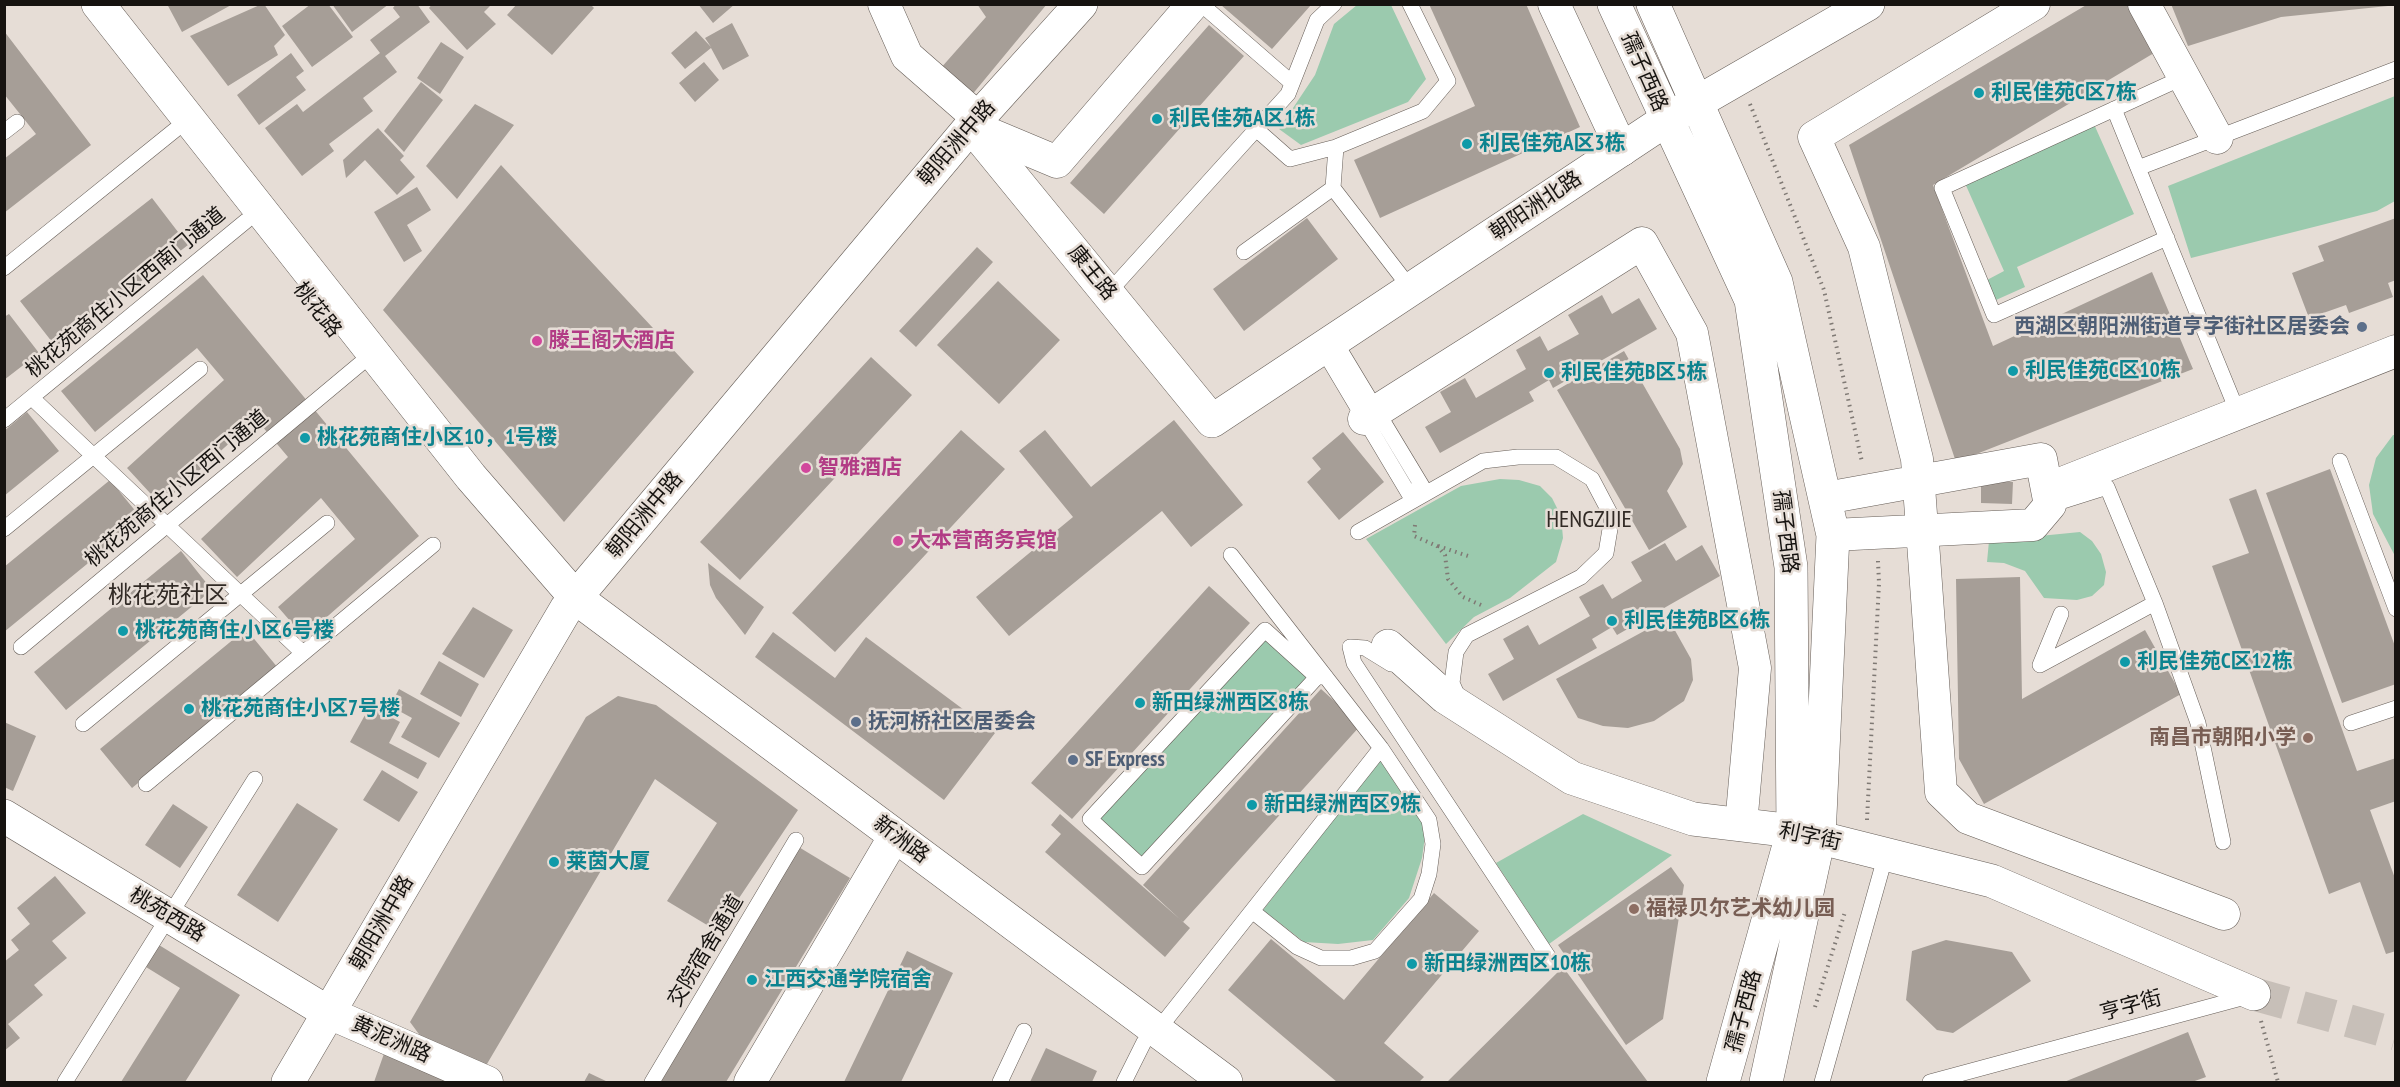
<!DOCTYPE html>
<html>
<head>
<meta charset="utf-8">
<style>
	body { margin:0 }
	#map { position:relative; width:2400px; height:1087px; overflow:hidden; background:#e6ddd6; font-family:"PT Sans Narrow",sans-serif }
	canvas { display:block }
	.frame { position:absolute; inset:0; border:6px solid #161310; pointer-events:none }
</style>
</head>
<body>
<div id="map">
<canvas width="2400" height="1087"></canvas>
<div class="frame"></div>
</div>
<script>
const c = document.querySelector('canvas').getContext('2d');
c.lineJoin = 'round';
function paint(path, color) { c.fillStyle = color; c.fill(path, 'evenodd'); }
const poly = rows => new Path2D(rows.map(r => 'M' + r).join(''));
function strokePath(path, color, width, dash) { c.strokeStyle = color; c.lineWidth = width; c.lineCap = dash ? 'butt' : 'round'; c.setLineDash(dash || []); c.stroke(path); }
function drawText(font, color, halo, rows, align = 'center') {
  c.font = font + ' "PT Sans Narrow","Noto Sans SC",sans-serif'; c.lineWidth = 5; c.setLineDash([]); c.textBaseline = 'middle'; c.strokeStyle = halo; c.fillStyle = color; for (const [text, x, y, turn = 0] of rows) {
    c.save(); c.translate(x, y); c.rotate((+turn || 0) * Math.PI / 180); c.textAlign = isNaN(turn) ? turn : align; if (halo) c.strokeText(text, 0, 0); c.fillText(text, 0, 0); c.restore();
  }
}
paint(poly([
	[1357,5,1391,5,1426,79,1408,102,1301,145,1279,129,1315,75,1334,24],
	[2395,96,2395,201,2377,211,2191,258,2168,186],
	[2093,122,2134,214,2017,267,2025,287,1996,300,1987,280,2004,271,1964,181],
	[2393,435,2395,435,2395,556,2373,514,2369,485,2376,458],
	[1500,479,1519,480,1540,486,1552,498,1561,516,1563,538,1556,562,1510,598,1474,617,1446,644,1366,539,1461,486],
	[2080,532,2092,541,2101,554,2106,572,2104,585,2092,596,2077,600,2044,598,2025,571,2004,563,1987,562,1989,541],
	[1266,631,1316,677,1142,866,1092,820],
	[1380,760,1426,829,1422,858,1409,898,1373,940,1338,944,1304,942,1263,910],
	[1583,814,1672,855,1549,944,1496,863]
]), '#9bcaae');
paint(poly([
	[167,4,233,4,182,32],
	[262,4,264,4,285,35,274,46,278,55,228,86,190,36],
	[311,4,328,4,353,37,312,67,282,26],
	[332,4,389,4,352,32],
	[396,4,417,4,430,22,385,56,397,72,363,98,373,111,329,144,334,151,302,176,265,128,297,104,303,112,380,53,370,40,400,17,393,8],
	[432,4,492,4,484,12,496,24,467,50,429,8],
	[517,4,590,4,594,8,552,55,507,15],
	[698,4,735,4,713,23],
	[977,4,1047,4,971,96,940,69,986,17],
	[1429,4,1526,4,1580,127,1380,218,1354,160,1475,106],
	[2088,4,2127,4,2154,53,1933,185,1993,346,2152,272,2193,369,1956,462,1849,145],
	[2171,4,2388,4,2388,6,2281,17,2188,46],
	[1221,5,1311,5,1272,49],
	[732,23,749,56,723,70,711,48,685,69,671,53,696,31,711,47,705,38],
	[1209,25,1244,56,1104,214,1070,183],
	[4,31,91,145,4,213,4,159,36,134,4,94],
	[441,42,464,57,440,94,417,78],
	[291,53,304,71,296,77,306,90,259,125,237,95],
	[704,62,719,80,695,102,679,83],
	[421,82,443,100,404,152,384,131],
	[475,104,514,125,457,199,426,166],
	[378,128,404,156,400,160,415,177,397,195,365,160,346,178,343,160],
	[501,165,694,372,564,522,383,310],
	[417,187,431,210,407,225,422,251,404,262,374,212],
	[152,198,188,245,56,347,20,301],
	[1307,218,1338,259,1244,331,1213,289],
	[2396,218,2396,280,2388,283,2393,297,2349,313,2346,305,2309,318,2292,273,2324,261,2318,246],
	[977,247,993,262,916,347,899,331],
	[203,275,419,536,304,637,278,607,355,539,321,498,237,577,201,539,288,457,256,419,161,505,127,468,224,380,197,348,95,432,61,391],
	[998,281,1060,340,999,404,937,345],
	[1602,295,1612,314,1639,298,1657,329,1553,388,1549,380,1529,392,1534,401,1440,453,1425,427,1451,412,1440,392,1465,378,1476,398,1526,369,1516,350,1540,336,1548,351,1579,334,1568,315],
	[9,314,39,353,4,380,4,317],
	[1624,351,1680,449,1683,464,1667,491,1687,527,1649,550,1557,390],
	[871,357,912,395,740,580,700,542],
	[27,412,59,451,4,496,4,431],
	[1174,420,1243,505,1191,547,1162,511,1009,636,976,597,1073,517,1019,451,1045,430,1091,487],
	[961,430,1005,469,835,652,792,613],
	[1343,432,1384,482,1339,520,1307,482,1321,469,1312,458],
	[2330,469,2396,649,2396,684,2342,703,2266,493],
	[110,480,142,519,4,632,4,567],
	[1981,482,2013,482,2012,504,1981,503],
	[2256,489,2357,771,2396,758,2396,801,2370,810,2396,881,2396,951,2386,954,2360,882,2329,894,2212,566,2249,553,2229,499],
	[1665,543,1676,561,1702,545,1720,576,1617,635,1612,627,1592,639,1597,648,1503,701,1488,674,1514,659,1503,639,1528,625,1539,645,1590,616,1579,597,1603,584,1612,599,1642,581,1631,562],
	[181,551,212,590,66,710,34,672],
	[708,563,764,607,745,635,716,598,710,585],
	[2020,577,2022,699,2145,630,2181,694,1984,804,1959,759,1956,579],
	[1209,586,1250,623,1072,819,1031,783],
	[473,607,513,630,484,678,442,654],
	[1668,618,1691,659,1693,680,1684,701,1654,721,1628,728,1603,726,1578,718,1556,679],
	[246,629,278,668,132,788,100,749],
	[773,632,835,678,866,637,995,733,944,800,755,657],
	[439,661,479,684,461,717,420,694],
	[399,689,460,723,439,758,401,737,412,718,390,706],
	[1321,689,1361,725,1183,922,1143,885],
	[618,696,656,705,798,810,717,931,667,901,717,823,655,779,484,1069,427,1045,410,1022,586,717],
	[370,706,400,722,389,743,427,763,418,779,350,742],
	[4,722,36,736,13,791,4,787],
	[382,770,418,792,399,822,363,800],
	[297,803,338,829,278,922,237,895],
	[173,804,208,827,180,868,145,845],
	[1060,814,1190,928,1165,957,1045,852,1061,834,1051,825],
	[797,846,850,878,726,1082,655,1082],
	[1671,867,1684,885,1663,1019,1626,1045,1558,945],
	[55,876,86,913,52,941,67,958,34,985,43,995,8,1024,20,1038,4,1051,4,962,19,950,11,940,30,924,17,908],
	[1434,893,1479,931,1384,1043,1424,1077,1419,1082,1337,1082,1228,990,1271,939,1344,1000],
	[1946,940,2012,952,2031,981,1953,1033,1937,1030,1906,1000,1912,951],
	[159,945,240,995,185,1082,121,1082,180,988,146,967],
	[907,951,953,973,901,1082,844,1082],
	[1563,967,1648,1082,1447,1082],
	[2188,1032,2206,1077,2192,1082,2064,1082],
	[386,1048,461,1082,374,1082],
	[1046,1048,1097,1071,1092,1082,1030,1082],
	[589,1073,608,1082,584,1082]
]), '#a69e97');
strokePath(poly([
	[2254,994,2396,1034]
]), '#c7bfb8', 33, [33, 16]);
const service = poly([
	[1201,4,1292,83],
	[2114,109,2138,168,2396,69],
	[1256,129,1290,159,1336,147],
	[4,132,17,122],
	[2138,168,2238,413],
	[1333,188,1411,289],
	[2167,238,1994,315,1942,188,2184,77],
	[1244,252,1333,188,1336,147,1423,111,1448,81,1410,4],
	[4,268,175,130],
	[1108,293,1288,94,1317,20,1334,4],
	[1322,348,1409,494,1422,486,1334,340],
	[32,398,303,653],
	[4,420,246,221],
	[2340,461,2396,609],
	[2050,505,2107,487,2155,603,2040,665,2061,614],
	[4,529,200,369],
	[1358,532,1483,461,1518,457,1556,457,1592,479,1612,517,1606,553,1581,577,1467,635,1456,652,1452,683,1459,699],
	[2155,603,2198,723,2223,842],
	[21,647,360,364],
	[1391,664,1365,648,1350,647,1354,663,1551,961],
	[1317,677,1142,867,1090,819,1265,630,1317,677,1326,677],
	[2351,723,2396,708],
	[83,724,327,523],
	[146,784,433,545],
	[1252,911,1297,947,1321,958,1351,958,1375,951,1421,899,1429,874,1433,844,1429,820,1381,748],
	[1157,1031,1381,748,1231,555],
	[65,1082,255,779],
	[652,1082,796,840],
	[1000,1082,1024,1031],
	[1124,1082,1144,1042],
	[1822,1082,1886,854],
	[1930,1082,2249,996]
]);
const minor = poly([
	[884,4,907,56,978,118],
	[1554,4,1622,150],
	[2034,4,1814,137,1864,247,1917,459,1941,792,1968,818,2224,914],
	[2144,4,2217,138],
	[971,126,1057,162,1193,4],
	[1364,419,1642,243,1692,333,1755,668,1741,825],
	[2047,489,2396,351],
	[1826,498,2041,459,2050,505,2033,525,1833,535],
	[329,1013,487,1082],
	[750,1082,887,849]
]);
const tertiary = poly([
	[971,126,1212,421,1666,120,1692,105],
	[1388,646,1445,697,1572,778,1693,819,1793,831,1992,881,2254,994],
	[4,816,329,1013]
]);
const secondary = poly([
	[98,4,471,477,576,598,1226,1082],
	[1614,4,1751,300,1791,567,1793,831,1723,1082],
	[1653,4,1776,282,1833,535,1819,837,1766,1082],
	[1696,103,1868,4],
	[288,1082,566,609,971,126,1081,4]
]);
strokePath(service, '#665e58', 16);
strokePath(minor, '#665e58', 33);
strokePath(tertiary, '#665e58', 34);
strokePath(secondary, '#665e58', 34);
strokePath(poly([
	[1750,104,1824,290,1862,462],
	[1415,525,1414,536,1437,546,1445,555,1448,579,1463,597,1481,605],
	[1438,546,1471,557],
	[1867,820,1879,583,1878,561],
	[1815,1007,1845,912],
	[2261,1021,2278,1082]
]), '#7f7974', 4, [1.5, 4.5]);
strokePath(service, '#fff', 15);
strokePath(minor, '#fff', 32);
strokePath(tertiary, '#fff', 33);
strokePath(secondary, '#fff', 33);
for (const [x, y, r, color] of [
	[1979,93,6,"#0f9aa8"],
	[1157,119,6,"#0f9aa8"],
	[1467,144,6,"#0f9aa8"],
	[2362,327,6,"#5c6f8a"],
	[537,341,6,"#d1479c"],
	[2013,371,6,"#0f9aa8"],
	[1549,373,6,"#0f9aa8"],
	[305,438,6,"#0f9aa8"],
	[806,468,6,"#d1479c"],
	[898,541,6,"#d1479c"],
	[1612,621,6,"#0f9aa8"],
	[123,631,6,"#0f9aa8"],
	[2125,662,6,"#0f9aa8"],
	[1140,703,6,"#0f9aa8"],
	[189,709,6,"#0f9aa8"],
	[856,722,6,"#5c6f8a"],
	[2308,738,6,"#8d6e63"],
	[1073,760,6,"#5c6f8a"],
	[1252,805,6,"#0f9aa8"],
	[554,862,6,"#0f9aa8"],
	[1634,909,6,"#8d6e63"],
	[1412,964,6,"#0f9aa8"],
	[752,980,6,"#0f9aa8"]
]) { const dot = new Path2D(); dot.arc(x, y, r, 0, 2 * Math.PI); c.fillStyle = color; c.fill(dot); strokePath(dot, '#e6ddd6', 2); }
drawText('21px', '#161310', '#e6ddd6', [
	["孺子西路",1644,72,66],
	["朝阳洲中路",957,143,-49],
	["朝阳洲北路",1536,206,-34],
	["康王路",1092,273,51],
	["桃花苑商住小区西南门通道",126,293,-40],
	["桃花路",317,310,52],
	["桃花苑商住小区西门通道",177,489,-40],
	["朝阳洲中路",645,515,-50],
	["孺子西路",1785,532,83],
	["利字街",1810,837,12],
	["新洲路",901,840,37],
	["桃苑西路",167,915,31],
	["朝阳洲中路",382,923,-60],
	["交院宿舍通道",706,951,-59],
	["亨字街",2131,1006,-15],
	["孺子西路",1744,1011,-75],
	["黄泥洲路",391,1040,24]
]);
drawText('bold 21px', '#0d838f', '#e6ddd6', [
	["利民佳苑C区7栋",1991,93],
	["利民佳苑A区1栋",1169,119],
	["利民佳苑A区3栋",1479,144],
	["利民佳苑C区10栋",2025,371],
	["利民佳苑B区5栋",1561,373],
	["桃花苑商住小区10，1号楼",317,438],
	["利民佳苑B区6栋",1624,621],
	["桃花苑商住小区6号楼",135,631],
	["利民佳苑C区12栋",2137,662],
	["新田绿洲西区8栋",1152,703],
	["桃花苑商住小区7号楼",201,709],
	["新田绿洲西区9栋",1264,805],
	["莱茵大厦",566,862],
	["新田绿洲西区10栋",1424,964],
	["江西交通学院宿舍",764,980]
], 'left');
drawText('bold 21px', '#4e5e75', '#e6ddd6', [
	["西湖区朝阳洲街道亨字街社区居委会",2350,327,"right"],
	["抚河桥社区居委会",868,722],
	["SF Express",1085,760]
], 'left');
drawText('bold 21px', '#b23c85', '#e6ddd6', [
	["滕王阁大酒店",549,341],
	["智雅酒店",818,468],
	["大本营商务宾馆",910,541]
], 'left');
drawText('bold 21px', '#785e54', '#e6ddd6', [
	["南昌市朝阳小学",2296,738],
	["福禄贝尔艺术幼儿园",1646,909,"left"]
], 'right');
drawText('24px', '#312a25', '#e6ddd6', [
	["HENGZIJIE",1589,520],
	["桃花苑社区",168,596]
]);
</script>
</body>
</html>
